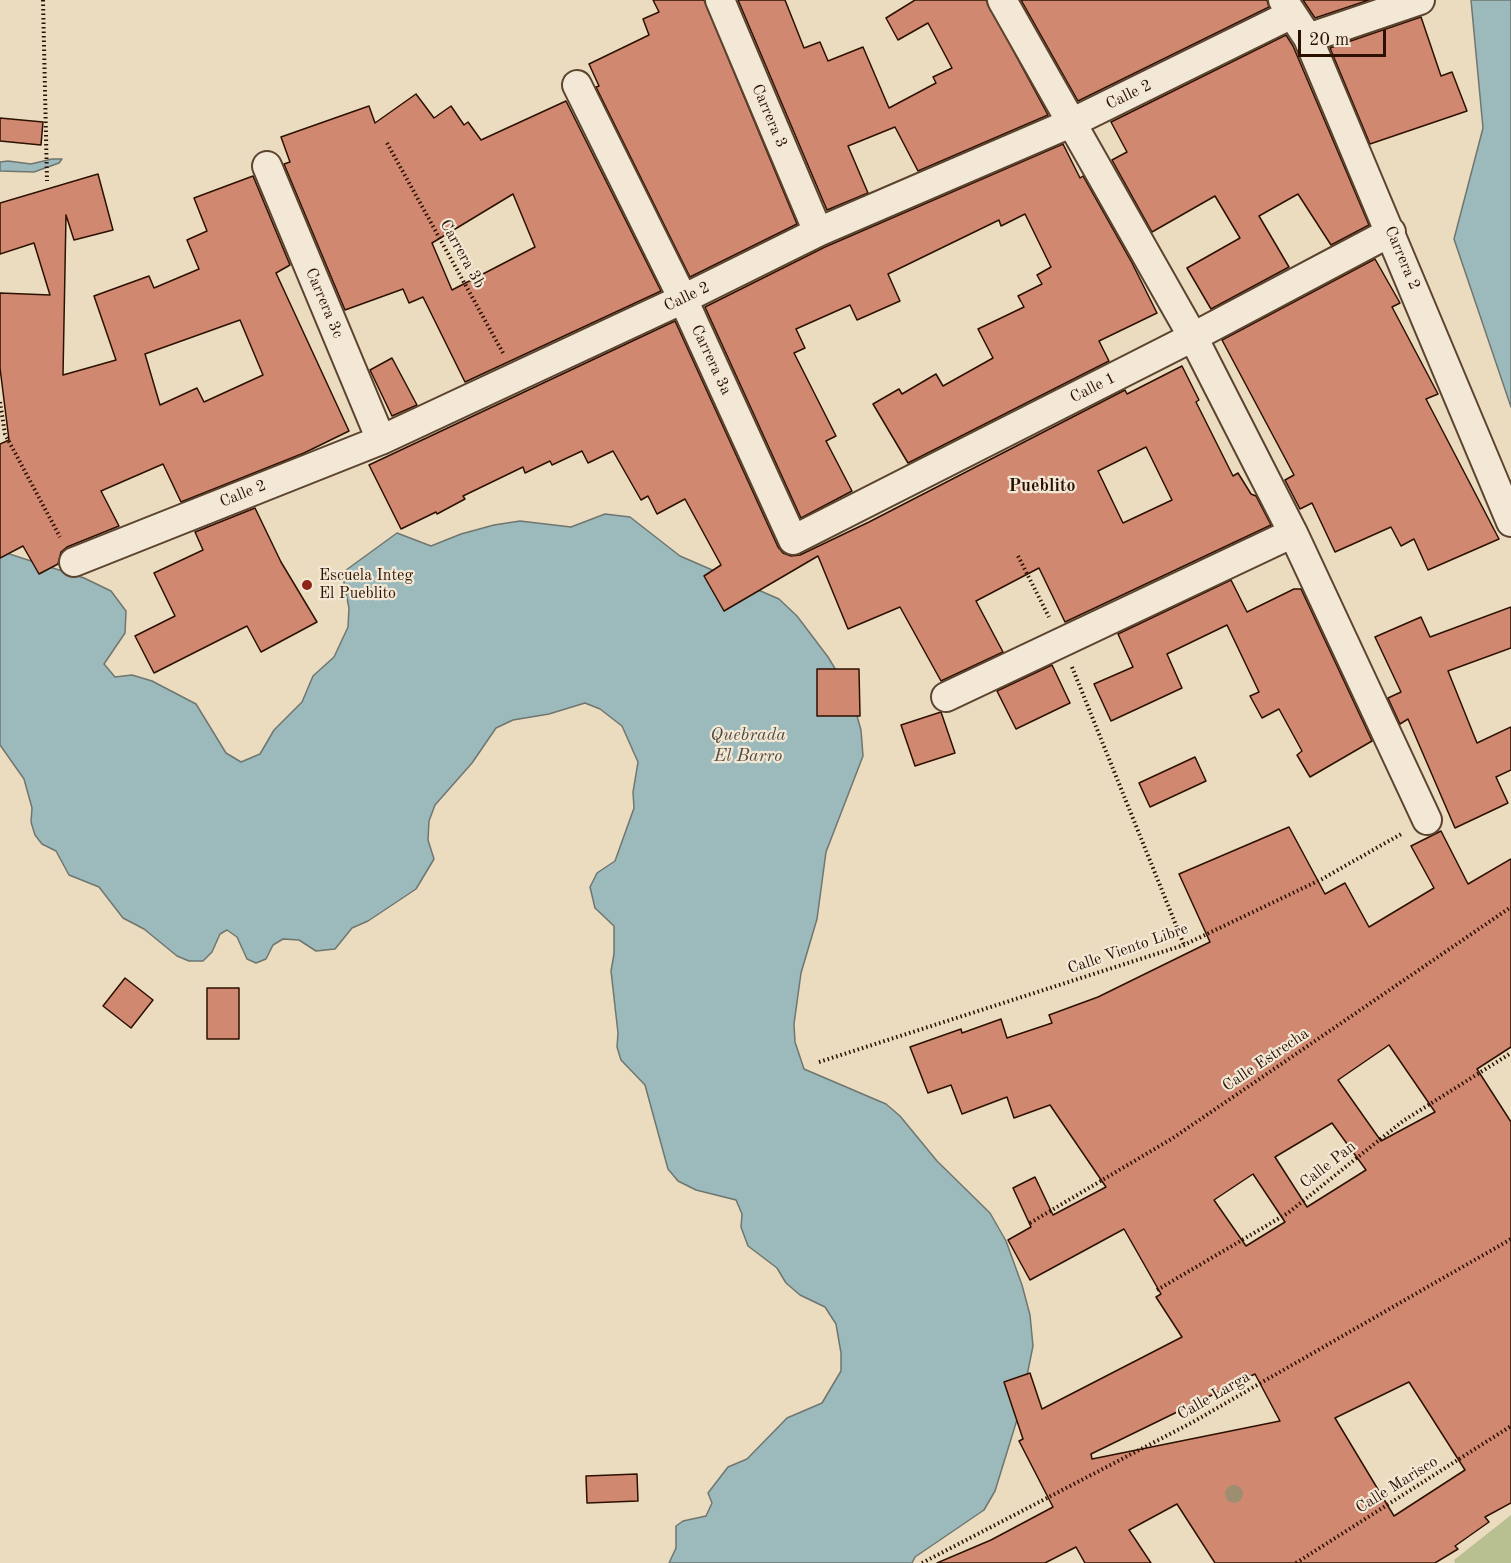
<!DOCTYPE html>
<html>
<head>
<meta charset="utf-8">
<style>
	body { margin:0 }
	#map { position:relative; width:1511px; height:1563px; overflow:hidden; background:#ebdcbf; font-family:"Old Standard TT",serif }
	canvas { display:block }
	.scale { position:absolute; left:1298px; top:30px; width:88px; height:27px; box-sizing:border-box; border:3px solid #2c1100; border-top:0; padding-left:8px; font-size:18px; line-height:21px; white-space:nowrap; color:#2c1100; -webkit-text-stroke:4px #f2e8d5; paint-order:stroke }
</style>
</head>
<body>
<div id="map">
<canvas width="1511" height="1563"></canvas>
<div class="scale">20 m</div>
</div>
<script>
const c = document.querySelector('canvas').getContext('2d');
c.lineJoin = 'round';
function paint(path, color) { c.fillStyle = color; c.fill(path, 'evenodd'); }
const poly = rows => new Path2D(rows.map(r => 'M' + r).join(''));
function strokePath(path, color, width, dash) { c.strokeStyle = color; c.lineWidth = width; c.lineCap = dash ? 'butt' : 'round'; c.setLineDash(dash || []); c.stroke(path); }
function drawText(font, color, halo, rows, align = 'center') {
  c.font = font + ' "Old Standard TT",serif'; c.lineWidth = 4.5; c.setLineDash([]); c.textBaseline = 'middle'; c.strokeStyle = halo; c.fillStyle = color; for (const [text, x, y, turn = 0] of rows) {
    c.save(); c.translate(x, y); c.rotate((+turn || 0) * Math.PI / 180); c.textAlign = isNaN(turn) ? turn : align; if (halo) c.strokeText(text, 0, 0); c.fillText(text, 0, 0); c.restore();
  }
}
paint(poly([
	[1511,1515,1511,1563,1455,1563,1454,1560]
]), '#b8c091');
const water = poly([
	[1471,0,1511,0,1511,407,1454,239,1483,128,1471,0],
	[52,159,62,159,59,163,34,172,0,171,0,162,8,161,31,164,52,159],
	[605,514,630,517,680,556,779,599,797,616,828,657,845,685,855,709,861,730,863,756,826,852,817,919,801,973,794,1024,795,1042,804,1069,886,1104,900,1116,937,1161,990,1213,1006,1241,1022,1285,1030,1315,1033,1346,1020,1410,995,1491,984,1510,915,1557,912,1563,669,1563,676,1548,676,1526,683,1521,706,1516,712,1503,708,1493,728,1467,747,1459,787,1418,822,1403,841,1371,841,1353,836,1324,825,1307,800,1295,786,1283,777,1268,748,1246,741,1227,742,1214,736,1200,696,1190,678,1181,668,1169,645,1085,621,1060,617,1047,618,1033,611,971,614,954,614,926,595,908,590,887,597,873,615,861,634,808,633,792,638,762,622,726,600,709,585,703,549,714,513,720,496,728,472,763,435,805,429,821,428,840,434,859,416,889,368,921,352,928,335,949,316,951,299,940,283,939,273,945,266,959,256,963,247,959,237,937,227,930,220,934,212,952,203,961,189,961,177,956,144,929,123,918,99,887,69,875,56,851,42,844,35,835,31,822,32,808,24,779,0,745,0,551,84,578,111,591,126,611,125,633,104,664,115,677,132,675,152,681,196,704,226,753,241,762,260,754,274,730,302,702,313,676,334,657,348,627,349,608,342,573,397,533,431,546,461,534,494,525,520,521,571,527,605,514]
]);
paint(water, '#9cb9bb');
strokePath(water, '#6f7670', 1.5);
const building = poly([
	[653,0,704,0,797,224,690,277,596,87,599,86,589,64,649,35,643,19,659,12,653,0],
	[738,0,785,0,804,48,820,42,828,61,863,47,889,108,936,83,933,77,952,68,928,23,898,40,886,18,915,0,986,0,1048,115,918,171,895,127,848,146,868,193,827,210,738,0],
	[1021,0,1267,0,1269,7,1078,101,1021,0],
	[1303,0,1369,0,1315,18,1303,0],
	[1421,17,1441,76,1452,72,1467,111,1370,144,1330,48,1421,17],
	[1286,35,1293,46,1369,225,1331,245,1298,194,1259,216,1289,267,1211,309,1187,268,1240,238,1215,196,1152,232,1112,160,1127,152,1111,122,1286,35],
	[416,94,434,118,451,106,464,125,468,122,481,140,566,101,661,291,465,382,423,297,409,303,403,289,345,310,284,164,290,162,281,137,369,106,375,123,416,94],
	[513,194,535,247,452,290,432,243,513,194],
	[0,118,43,122,41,145,0,141,0,118],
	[1063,144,1080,178,1083,176,1132,263,1157,313,1099,341,1109,361,908,463,873,404,899,389,902,394,936,374,943,386,993,358,978,329,1024,307,1018,296,1042,284,1037,275,1051,267,1025,214,1001,226,999,220,888,274,900,301,857,320,850,305,796,329,805,348,794,353,836,436,826,441,852,491,801,518,705,307,825,247,1063,144],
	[98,174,113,230,74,240,66,215,63,375,116,360,94,296,149,276,154,288,199,269,187,240,207,231,194,198,253,176,290,265,276,273,349,431,304,453,181,502,163,464,101,491,119,526,67,547,61,552,58,564,39,574,23,546,0,558,0,444,9,440,0,368,0,293,50,295,34,243,0,254,0,203,98,174],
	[240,320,263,375,204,402,197,388,160,405,145,354,240,320],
	[1375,259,1400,303,1392,307,1438,394,1426,399,1499,539,1428,570,1414,539,1401,546,1391,527,1335,552,1312,503,1300,509,1285,480,1294,475,1222,340,1375,259],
	[675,321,778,547,783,553,791,556,800,555,869,522,1125,390,1127,394,1182,366,1199,400,1196,402,1233,476,1238,473,1251,494,1256,496,1271,525,1065,622,1039,568,976,601,1003,652,941,681,900,607,848,629,818,556,724,611,704,576,721,565,685,499,657,514,648,496,641,500,613,451,588,463,582,451,552,465,550,461,525,473,523,467,463,496,465,499,437,514,436,512,401,529,369,465,675,321],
	[1146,447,1172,500,1123,523,1098,471,1146,447],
	[392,358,417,405,392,416,370,370,392,358],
	[255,508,281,562,317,622,261,652,247,626,154,673,135,636,175,616,154,573,203,550,195,532,255,508],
	[1231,580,1247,612,1294,589,1301,589,1372,741,1310,777,1297,755,1302,751,1279,709,1262,718,1250,696,1259,692,1227,625,1167,654,1182,688,1111,721,1094,684,1133,667,1118,634,1231,580],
	[1511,607,1511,648,1448,671,1477,743,1511,727,1511,770,1496,777,1508,803,1455,828,1408,719,1400,724,1388,698,1401,692,1375,637,1421,617,1430,637,1511,607],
	[1052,665,1070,703,1016,729,997,691,1052,665],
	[817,669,859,669,860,716,817,716,817,669],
	[941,712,955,753,915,766,901,725,941,712],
	[1195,757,1206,781,1150,807,1139,783,1195,757],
	[1289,827,1325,894,1345,883,1369,927,1434,888,1411,846,1441,831,1468,884,1511,859,1511,1047,1477,1069,1511,1122,1511,1503,1485,1517,1489,1522,1455,1546,1458,1549,1435,1563,1215,1563,1177,1504,1129,1530,1151,1563,1085,1563,1076,1547,1045,1563,937,1563,991,1540,1053,1507,1019,1441,1023,1439,1004,1382,1030,1373,1042,1409,1182,1337,1156,1297,1161,1294,1124,1229,1030,1280,1008,1240,1031,1227,1013,1188,1035,1177,1053,1215,1106,1187,1050,1105,1014,1118,1007,1097,962,1114,951,1085,928,1093,910,1047,961,1029,962,1033,1001,1019,1007,1038,1052,1023,1049,1015,1098,997,1210,942,1179,874,1289,827],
	[1389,1045,1435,1112,1381,1141,1338,1080,1389,1045],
	[1332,1123,1366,1170,1307,1207,1275,1157,1332,1123],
	[1253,1174,1285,1222,1246,1246,1214,1200,1253,1174],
	[1255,1374,1280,1421,1092,1459,1091,1454,1255,1374],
	[1409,1382,1465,1470,1394,1516,1335,1418,1409,1382],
	[125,978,153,1000,131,1028,103,1006,125,978],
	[207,988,239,988,239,1039,207,1039,207,988],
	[637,1474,638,1501,587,1503,586,1476,637,1474]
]);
paint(building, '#d18870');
strokePath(building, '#2c1100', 1.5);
const minor = poly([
	[720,0,818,232],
	[1002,0,1193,337,1293,533,1427,820],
	[1283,0,1308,38,1511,522],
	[1308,38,1420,0],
	[577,85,683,299,793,540,1193,337,1391,232],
	[267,166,381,440],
	[74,562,381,440,683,299,818,232,1071,123,1292,14],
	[946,697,1293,533]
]);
strokePath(minor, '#5c4430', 32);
strokePath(poly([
	[43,0,47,181],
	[387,143,503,353],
	[0,402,5,434,60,537],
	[1018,556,1049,617],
	[1072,667,1184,945],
	[819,1062,1184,945,1322,879,1403,833],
	[1030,1223,1173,1138,1511,907],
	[1157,1290,1288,1213,1403,1121,1511,1053],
	[922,1563,1193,1422,1511,1239],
	[1296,1563,1511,1426]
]), '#2c1100', 4, [1.5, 3]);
strokePath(minor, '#f2e8d5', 28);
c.fillStyle = '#9d8e72';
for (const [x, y] of [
	[1234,1494]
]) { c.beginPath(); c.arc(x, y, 9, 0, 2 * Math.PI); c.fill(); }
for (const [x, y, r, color] of [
	[307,585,6,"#8f2418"]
]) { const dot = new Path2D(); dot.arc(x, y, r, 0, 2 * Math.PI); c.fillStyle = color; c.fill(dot); strokePath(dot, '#f2e8d5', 2); }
drawText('16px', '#2c1100', '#f2e8d5', [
	["Calle 2",1129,95,-26],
	["Carrera 3",769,116,67],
	["Carrera 3b",462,254,61],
	["Carrera 2",1402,258,67],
	["Calle 2",687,297,-26],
	["Carrera 3c",324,303,67],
	["Carrera 3a",711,360,65],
	["Calle 1",1093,388,-27],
	["Calle 2",243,494,-22],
	["Calle Viento Libre",1128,949,-19],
	["Calle Estrecha",1266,1060,-34],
	["Calle Pan",1328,1165,-38],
	["Calle Larga",1214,1396,-30],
	["Calle Marisco",1397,1485,-32]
]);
drawText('16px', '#2c1100', '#f2e8d5', [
	["Escuela Integ",319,576],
	["El Pueblito",319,594]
], 'left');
drawText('bold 18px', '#2c1100', '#f2e8d5', [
	["Pueblito",1042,486]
]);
drawText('italic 18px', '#534c41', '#f2e8d5', [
	["Quebrada",748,735],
	["El Barro",748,756]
]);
</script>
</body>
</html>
